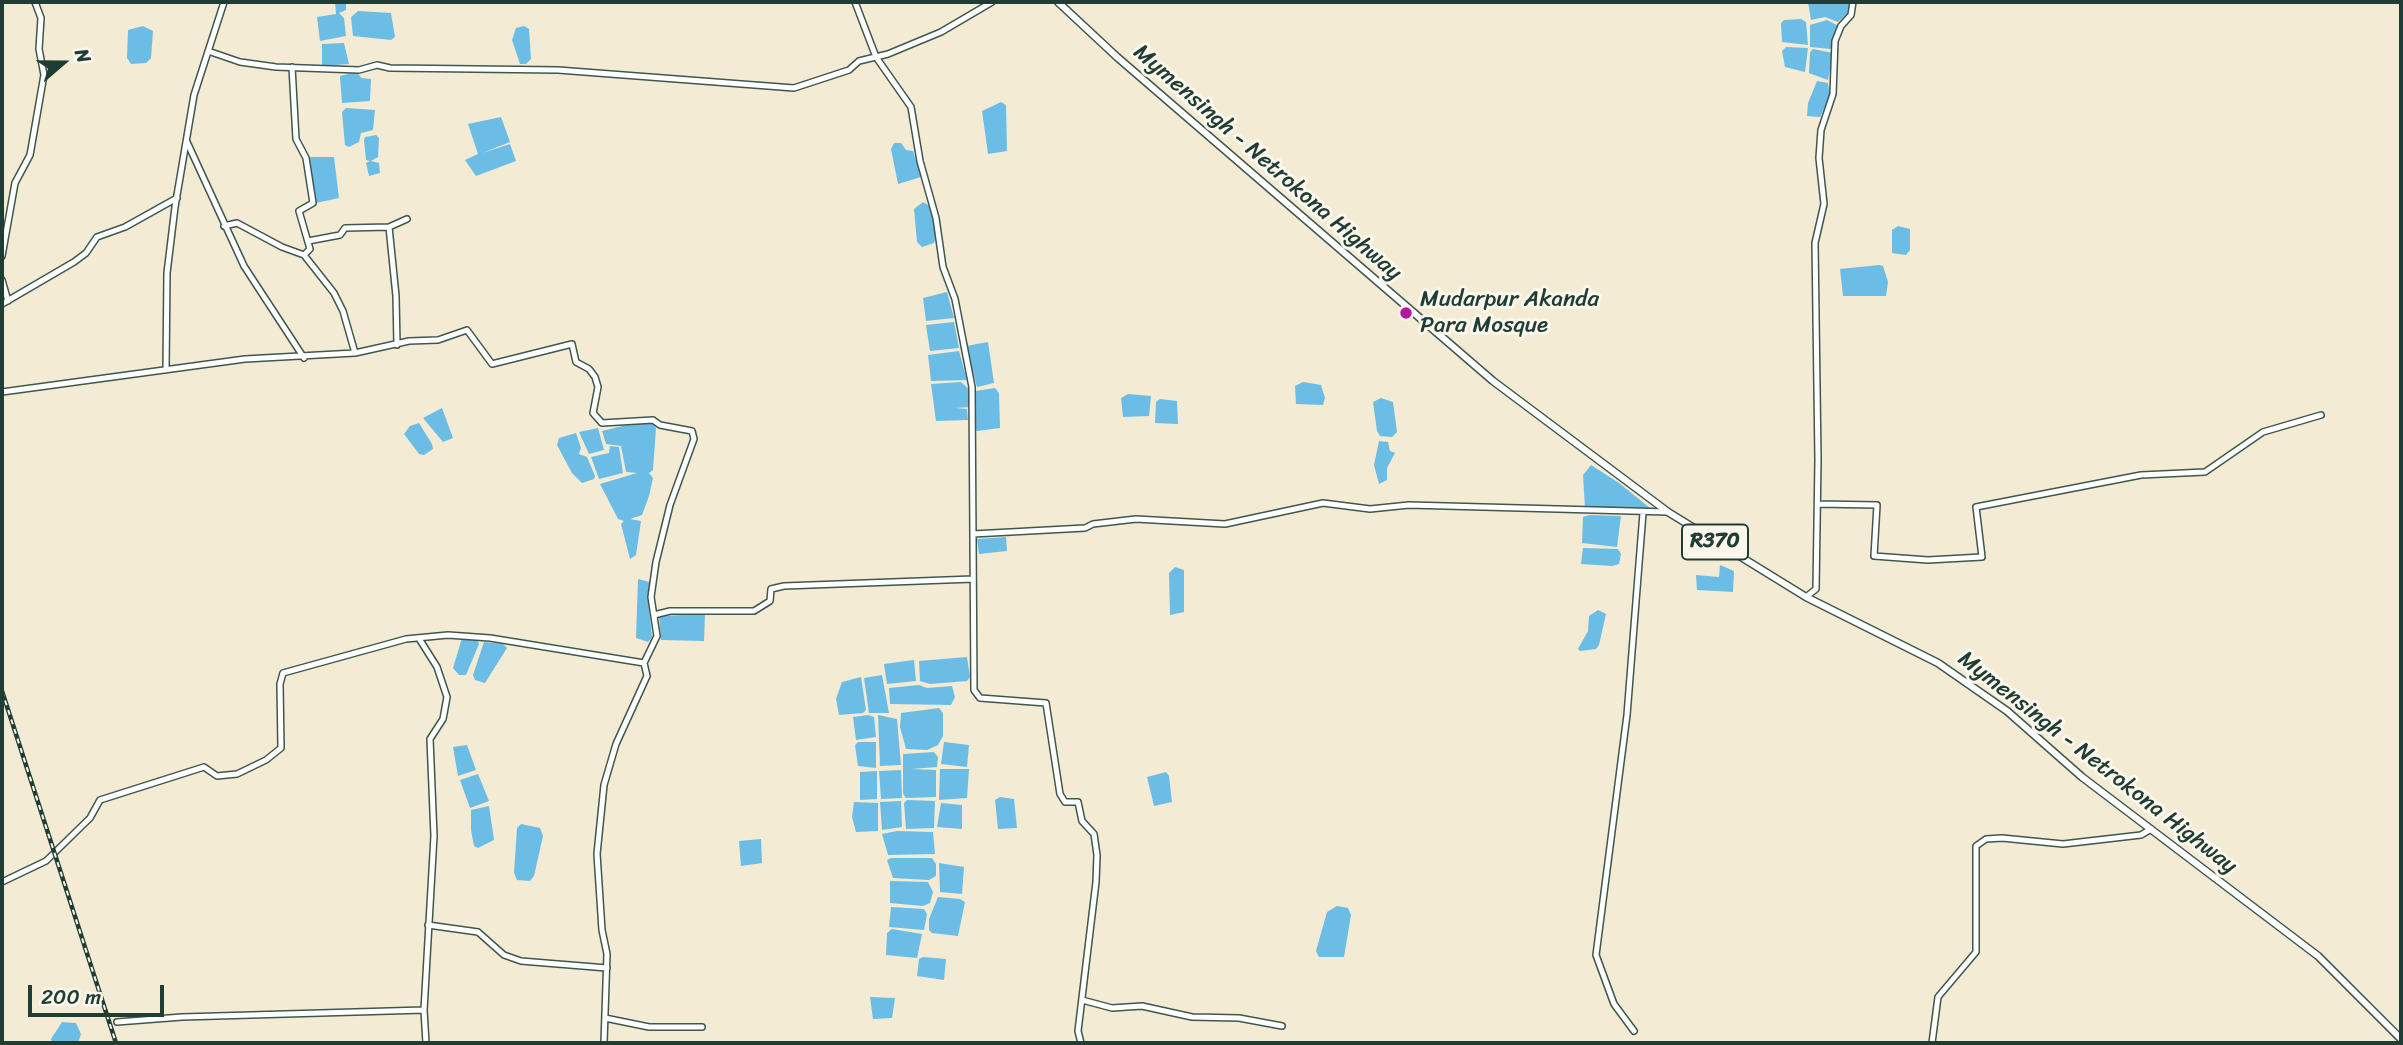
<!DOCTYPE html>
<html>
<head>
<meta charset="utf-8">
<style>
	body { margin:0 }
	#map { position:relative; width:2403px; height:1045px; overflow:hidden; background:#f3ebd4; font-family:Sriracha,sans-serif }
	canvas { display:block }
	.frame { position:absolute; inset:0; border:4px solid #1f3d34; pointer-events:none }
	.north { position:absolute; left:28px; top:28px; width:70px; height:70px; -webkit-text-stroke:5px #fbf7ec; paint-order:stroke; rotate:70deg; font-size:19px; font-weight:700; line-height:28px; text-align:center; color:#1f3d34 }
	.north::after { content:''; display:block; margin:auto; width:24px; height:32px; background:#1f3d34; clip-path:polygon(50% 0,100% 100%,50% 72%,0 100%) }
	.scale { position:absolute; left:28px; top:985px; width:136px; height:32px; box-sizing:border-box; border:4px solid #1f3d34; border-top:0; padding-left:9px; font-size:21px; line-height:24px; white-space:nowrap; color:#1f3d34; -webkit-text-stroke:5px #fbf7ec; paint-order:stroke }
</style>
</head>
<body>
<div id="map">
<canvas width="2403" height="1045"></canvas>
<div class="frame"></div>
<div class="north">N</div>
<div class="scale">200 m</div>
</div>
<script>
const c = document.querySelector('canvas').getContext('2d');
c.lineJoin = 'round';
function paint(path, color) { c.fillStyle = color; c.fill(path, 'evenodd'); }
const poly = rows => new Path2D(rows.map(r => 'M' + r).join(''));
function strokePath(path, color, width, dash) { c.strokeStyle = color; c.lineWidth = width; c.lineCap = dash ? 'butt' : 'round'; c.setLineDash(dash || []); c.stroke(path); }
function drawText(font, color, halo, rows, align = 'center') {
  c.font = font + ' Sriracha,sans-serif'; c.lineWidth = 6; c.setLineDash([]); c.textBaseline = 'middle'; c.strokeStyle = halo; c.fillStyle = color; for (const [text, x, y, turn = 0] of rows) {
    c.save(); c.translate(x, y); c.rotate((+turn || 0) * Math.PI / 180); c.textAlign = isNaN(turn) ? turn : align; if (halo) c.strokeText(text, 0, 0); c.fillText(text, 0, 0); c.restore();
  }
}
paint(poly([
	[335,2,346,2,346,10,339,13,344,18,346,36,320,41,317,17,336,14],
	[1808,2,1851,2,1850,11,1838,22,1825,17,1811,20],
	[358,11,391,13,395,37,391,40,353,36,351,17],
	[1784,20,1801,19,1806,22,1808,45,1782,42,1781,23],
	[1827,20,1839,26,1834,46,1830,49,1810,47,1810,25],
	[143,26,153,31,151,58,146,63,131,64,127,58,128,30],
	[524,26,529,29,531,59,526,64,520,64,512,40,516,28],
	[344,43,349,64,322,66,322,44],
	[1786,47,1808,48,1805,72,1785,67,1782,51],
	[1813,49,1833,53,1828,80,1809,73,1810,52],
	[356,72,362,78,371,79,370,101,342,103,340,76],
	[1817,81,1828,83,1830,96,1820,117,1807,116,1808,103],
	[1001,102,1006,105,1007,151,988,154,982,111],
	[346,108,375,110,373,130,361,133,359,142,349,147,345,145,342,112],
	[501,117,510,142,482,153,510,144,516,161,476,176,465,160,478,154,468,124],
	[376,135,379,138,378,157,371,161,379,163,380,173,369,176,366,163,370,161,366,160,364,140,365,137],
	[894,143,901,143,906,150,913,151,921,177,898,184,891,149],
	[309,157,334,157,339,198,316,203],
	[923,202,930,206,936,238,934,243,922,247,917,242,914,209],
	[1898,226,1910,229,1910,250,1906,255,1892,253,1892,230],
	[1879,265,1883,266,1888,282,1886,296,1843,296,1840,269],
	[947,292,954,318,926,321,923,298],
	[954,322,959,348,930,351,926,325],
	[988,342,994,383,977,387,966,346],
	[959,351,967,380,931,381,928,355],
	[961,382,970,390,970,407,956,408,967,409,968,420,936,421,931,384],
	[1303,382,1321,385,1325,398,1323,405,1296,404,1295,386],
	[995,388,999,393,1000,428,977,431,974,426,976,391],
	[1128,394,1151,396,1149,416,1123,417,1121,398],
	[1381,398,1393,402,1397,432,1392,437,1380,436,1377,431,1373,402],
	[1160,399,1177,401,1178,424,1155,423,1156,402],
	[442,408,453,438,443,442,423,418],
	[419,423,432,444,433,449,424,455,419,454,404,434,410,426],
	[635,423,652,423,656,428,653,470,649,473,653,478,649,496,642,515,630,519,641,521,636,555,630,559,621,524,624,521,618,519,600,484,637,473,626,472,621,446,606,444,602,431],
	[598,428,604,450,589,454,579,432],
	[576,433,581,448,579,454,587,457,595,476,594,479,582,483,572,473,557,445,559,438],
	[1379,441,1388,442,1390,451,1395,453,1387,468,1387,480,1379,484,1374,465],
	[610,446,619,447,623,473,599,479,591,457,609,453],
	[1591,465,1619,483,1650,508,1585,508,1583,475],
	[1589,515,1621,516,1617,547,1582,543,1583,517],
	[1006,537,1007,551,979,554,977,539],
	[1583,548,1618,549,1621,554,1619,564,1612,566,1581,564],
	[1720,565,1734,571,1733,592,1697,590,1696,575,1719,577],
	[1175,567,1184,570,1184,612,1170,615,1169,573],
	[638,579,650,582,648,599,652,637,648,642,636,638],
	[1598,610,1606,614,1599,645,1596,649,1580,651,1578,649,1588,631,1589,616],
	[705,614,704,641,661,640,659,616],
	[462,638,478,641,479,644,466,675,459,675,453,668],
	[484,642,503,644,507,648,485,683,475,680,473,675],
	[967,657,970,677,967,681,930,684,920,681,919,661],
	[914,660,916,681,887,684,884,664],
	[882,675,889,713,869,713,864,678],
	[861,677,866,710,863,713,839,715,836,699,842,682],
	[919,685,927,688,952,686,955,697,951,705,890,704,889,688],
	[939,708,943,713,943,736,938,745,927,750,906,749,900,727,901,713],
	[868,715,874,717,876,737,856,740,853,717],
	[878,715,897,719,901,765,880,766],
	[858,742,876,742,876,768,858,766,855,745],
	[944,742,969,745,967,767,941,764],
	[467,745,476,770,458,776,453,747],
	[934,752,938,757,937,767,912,769,936,770,936,797,906,798,903,794,903,754],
	[940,769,969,769,967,798,939,800],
	[901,770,902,798,881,799,879,771],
	[877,771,877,799,860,800,860,772],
	[1166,772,1169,776,1172,802,1154,806,1147,777],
	[478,774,489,801,470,808,460,780],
	[1000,797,1014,799,1017,828,998,829,995,800],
	[907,800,935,801,934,828,906,829,904,803],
	[901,801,902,827,882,830,880,802],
	[854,802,878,803,878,831,856,832,852,817],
	[941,803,962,805,962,829,937,827],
	[489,806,494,840,478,848,474,846,471,830,471,810],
	[521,824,540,828,543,836,534,876,530,881,517,880,514,873,517,828],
	[897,831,933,832,935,854,888,855,882,834],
	[761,839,762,863,741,866,739,841],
	[891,858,932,858,936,864,936,876,929,880,893,878,887,860],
	[939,863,964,867,962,894,940,892],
	[890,881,928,882,933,892,930,903,923,906,890,903],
	[938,897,960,899,965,902,958,936,932,933,929,930,929,919],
	[1337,906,1348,908,1351,915,1344,957,1319,957,1316,951,1327,912],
	[891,907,924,909,927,914,924,930,889,927],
	[892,929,922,934,917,958,886,955,887,933],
	[923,957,946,959,944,980,917,976,919,959],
	[870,997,895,998,892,1018,873,1019],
	[62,1022,76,1023,81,1034,78,1043,52,1043,51,1039]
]), '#6bbde6');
const minor = poly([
	[855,2,876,57,911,107,920,161,936,218,943,267,955,299,972,387,974,690,980,698,1046,703,1060,794,1065,802,1078,802,1082,821,1094,834,1097,855,1096,882,1078,1031,1081,1043],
	[208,51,240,62,276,67,359,70,377,65,390,68,558,70,794,88,849,70,859,61,888,54,941,32,992,2],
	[292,67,296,139,306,158,313,203,299,211,310,249,304,255],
	[187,142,244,266,304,358],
	[224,226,237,223,282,247,304,255,334,293,343,311,355,353],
	[389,227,396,296,397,345],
	[308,241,340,235,345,228,389,227,407,219],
	[2,256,15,183,30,155,44,75,39,49,41,18,35,2],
	[2,280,8,301],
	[2,304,74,262,86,253,97,237,125,227,177,198],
	[166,370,167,273,175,207,194,95,224,2],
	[2,392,245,359,355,353,409,341,438,340,467,330,492,364,572,344,576,362,589,369,595,377,598,387,593,413,602,423,653,420,660,425,692,431,694,439,670,505,656,562,651,597,657,636,644,663,647,676,616,744,604,785,597,854,602,930,607,954,604,1043],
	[1818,504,1877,505,1874,556,1928,560,1982,557,1976,507,2141,475,2205,472,2263,432,2321,415],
	[973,534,1085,528,1093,524,1136,519,1225,524,1323,503,1370,509,1409,505,1668,512],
	[1806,597,1816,589,1818,460,1815,243,1824,204,1819,158,1821,130,1833,94,1835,41,1841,26,1851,15,1853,2],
	[654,615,670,611,754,611,770,601,771,589,784,586,973,579],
	[2,882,46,861,90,818,100,800,204,767,217,776,237,774,266,760,281,748,280,684,283,673,406,639,448,635,490,638,644,663],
	[428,925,478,932,504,955,521,961,607,968],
	[1082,1000,1112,1008,1142,1006,1192,1017,1239,1018,1282,1026],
	[424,1010,426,1043],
	[605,1018,649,1027,702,1027],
	[117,1022,182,1017,424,1010,434,836,430,739,443,719,447,697,437,667,420,640],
	[1634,1031,1614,1004,1596,955,1627,715,1643,513],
	[1932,1043,1938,997,1976,952,1976,846,1986,839,2002,838,2063,844,2141,835,2151,829]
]);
const major = poly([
	[1058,2,1117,57,1493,381,1668,512,1806,597,1938,663,2007,711,2082,777,2318,956,2401,1039]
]);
strokePath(minor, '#3f574c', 8);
strokePath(major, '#3f574c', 9);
strokePath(minor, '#fff', 5);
strokePath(major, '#fff', 6);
const rail = poly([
	[2,691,116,1043]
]);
strokePath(rail, '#1f3d34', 4.5);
strokePath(rail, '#fbf7ec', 2, [5]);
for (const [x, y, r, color] of [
	[1406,313,7,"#b5179e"]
]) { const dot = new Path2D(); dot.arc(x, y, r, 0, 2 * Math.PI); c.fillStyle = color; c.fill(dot); strokePath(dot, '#fbf7ec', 2.5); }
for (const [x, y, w] of [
	[1715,542,66]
]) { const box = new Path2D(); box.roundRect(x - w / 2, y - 17.5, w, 35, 5); c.fillStyle = '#fbf7ec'; c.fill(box); strokePath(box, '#1f3d34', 2); }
drawText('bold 21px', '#1f3d34', null, [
	["R370",1715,542]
]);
drawText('23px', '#1f3d34', '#fbf7ec', [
	["Mymensingh - Netrokona Highway",1267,163,41],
	["Mymensingh - Netrokona Highway",2097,763,38]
]);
drawText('23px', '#1f3d34', '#fbf7ec', [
	["Mudarpur Akanda",1420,300],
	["Para Mosque",1420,326]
], 'left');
</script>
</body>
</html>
